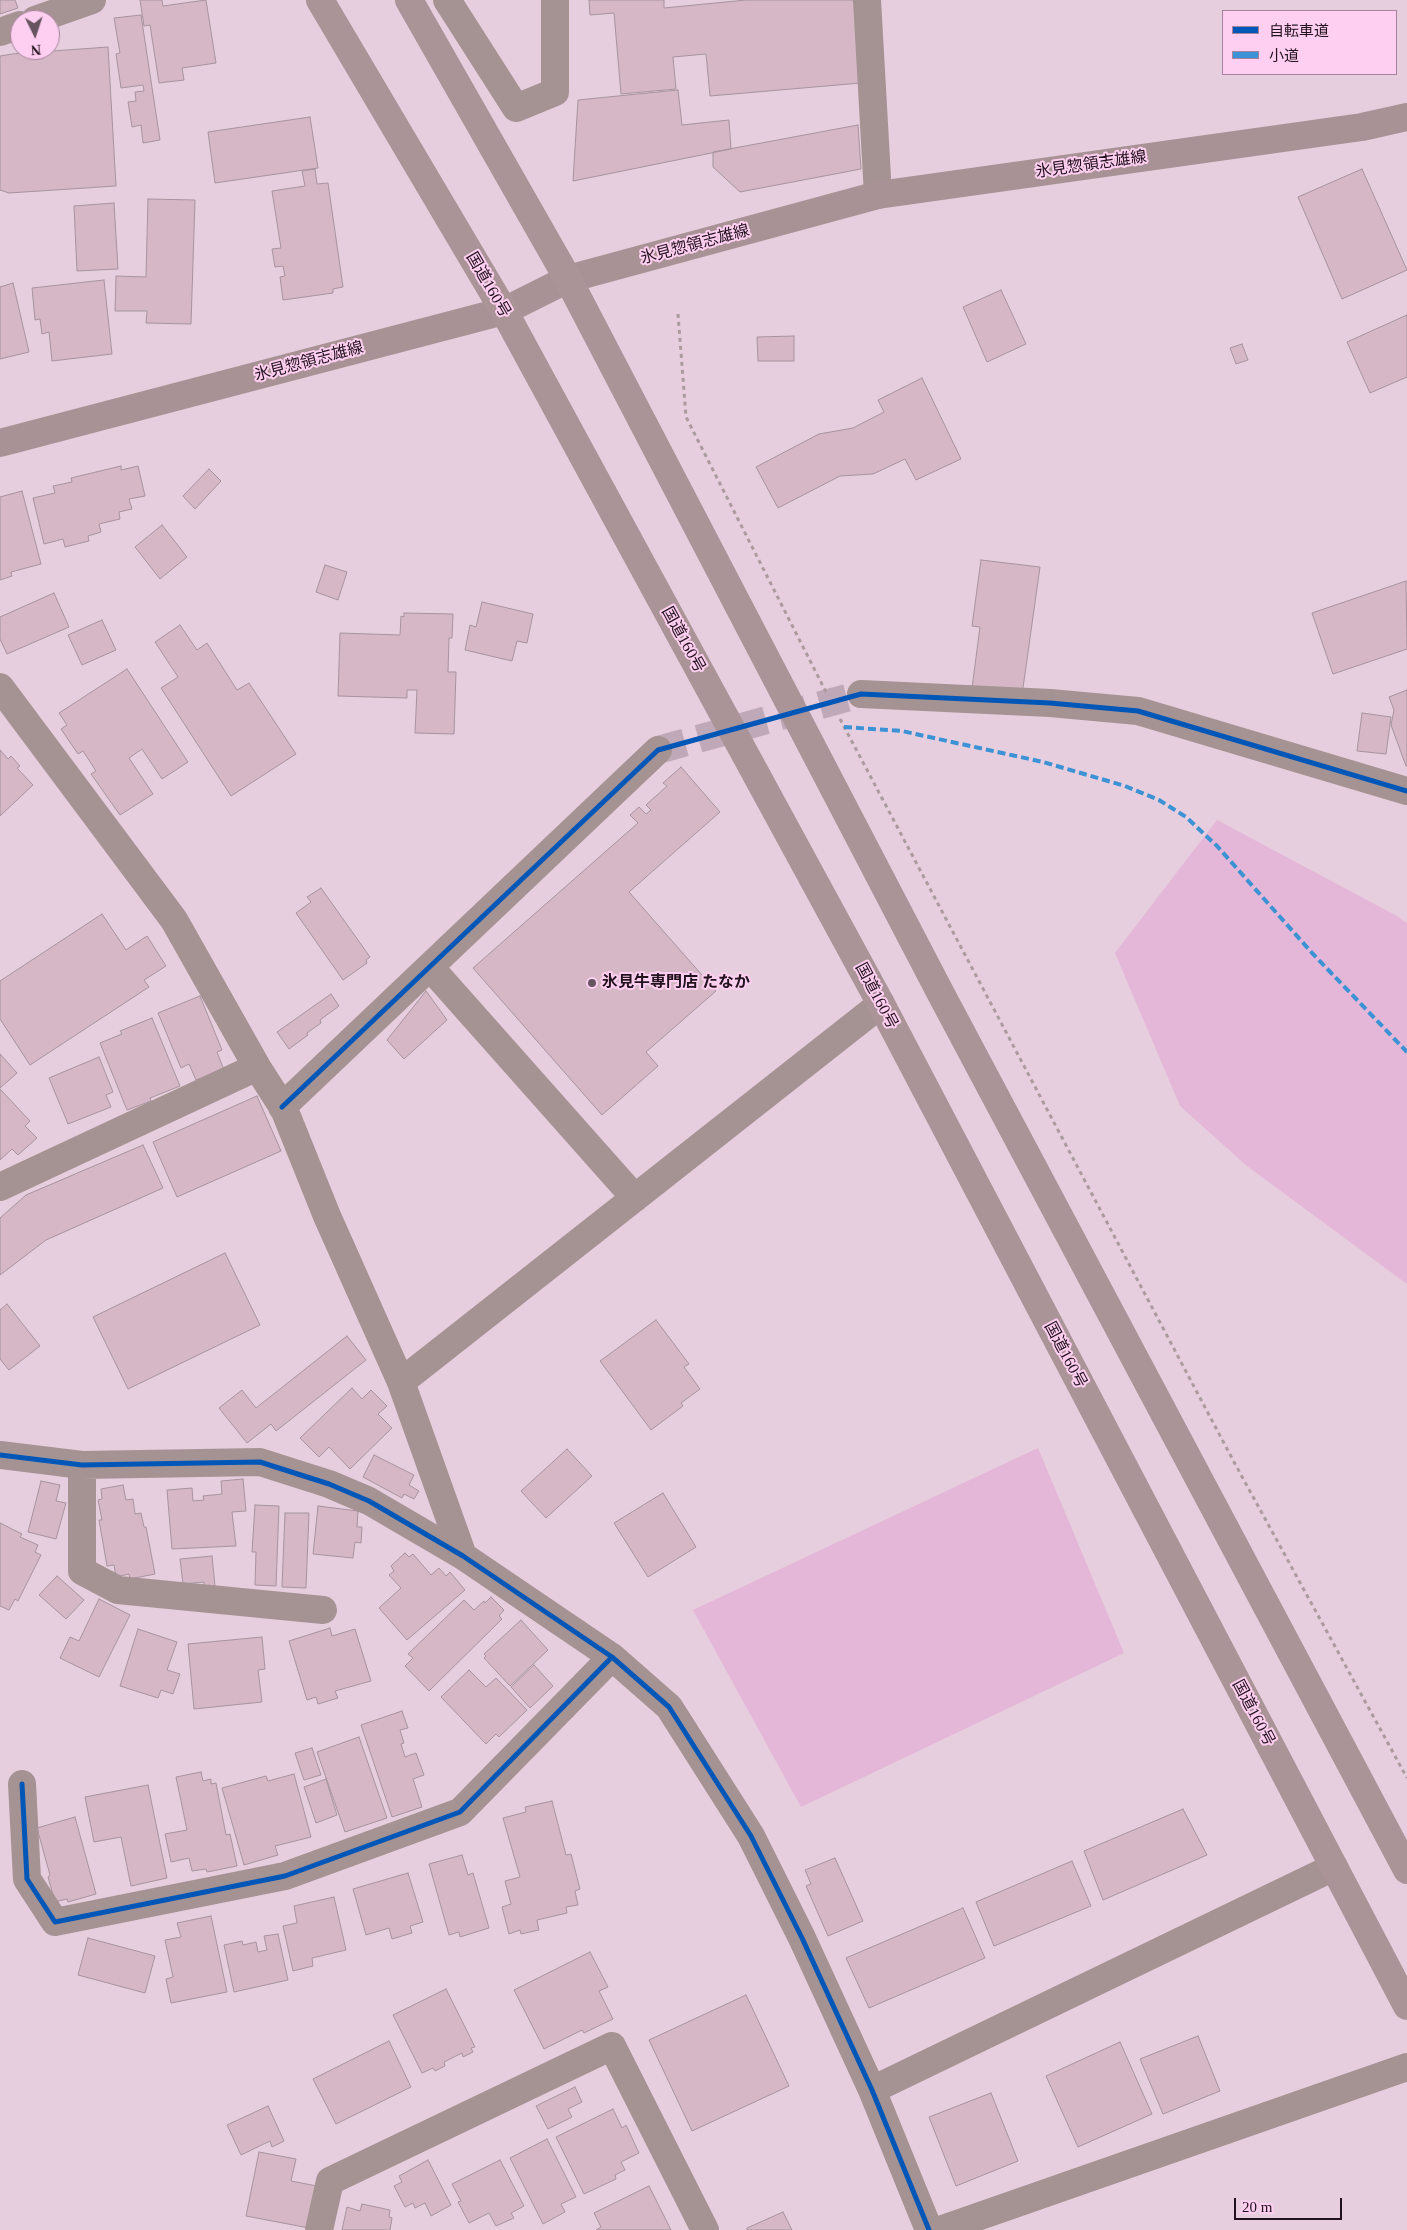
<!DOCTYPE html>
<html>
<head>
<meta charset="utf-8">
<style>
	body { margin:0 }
	#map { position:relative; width:1407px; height:2230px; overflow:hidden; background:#e6cede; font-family:"Times New Roman","Noto Sans JP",serif }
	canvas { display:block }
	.legend { position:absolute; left:1222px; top:10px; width:175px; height:65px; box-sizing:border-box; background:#fecff0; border:1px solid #a6839c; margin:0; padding:6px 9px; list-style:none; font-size:15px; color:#22121e }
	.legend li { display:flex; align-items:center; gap:10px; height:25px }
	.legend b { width:25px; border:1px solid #a6839c }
	.north { position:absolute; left:10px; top:10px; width:50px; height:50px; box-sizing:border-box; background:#fecff0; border:1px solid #a6839c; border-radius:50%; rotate:176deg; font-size:14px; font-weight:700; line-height:20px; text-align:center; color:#22121e }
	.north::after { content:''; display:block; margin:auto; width:18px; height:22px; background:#675461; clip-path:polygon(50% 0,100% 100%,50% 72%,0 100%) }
	.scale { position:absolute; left:1234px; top:2198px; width:108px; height:22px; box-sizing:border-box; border:2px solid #22121e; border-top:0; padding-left:6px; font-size:15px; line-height:18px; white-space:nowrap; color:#22121e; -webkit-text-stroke:4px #fecff0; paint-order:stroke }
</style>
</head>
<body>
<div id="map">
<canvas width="1407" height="2230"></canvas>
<ul class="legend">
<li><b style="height:6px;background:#0057b8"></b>自転車道</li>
<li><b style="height:6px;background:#3b92d5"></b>小道</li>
</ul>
<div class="north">N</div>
<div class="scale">20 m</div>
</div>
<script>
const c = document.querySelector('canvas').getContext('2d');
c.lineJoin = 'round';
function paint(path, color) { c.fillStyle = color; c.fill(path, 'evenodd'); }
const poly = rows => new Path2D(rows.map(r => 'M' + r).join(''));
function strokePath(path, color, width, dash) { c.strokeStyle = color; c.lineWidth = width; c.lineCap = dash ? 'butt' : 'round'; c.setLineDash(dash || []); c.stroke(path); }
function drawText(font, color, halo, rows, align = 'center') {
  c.font = font + ' "Times New Roman","Noto Sans JP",serif'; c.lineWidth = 4; c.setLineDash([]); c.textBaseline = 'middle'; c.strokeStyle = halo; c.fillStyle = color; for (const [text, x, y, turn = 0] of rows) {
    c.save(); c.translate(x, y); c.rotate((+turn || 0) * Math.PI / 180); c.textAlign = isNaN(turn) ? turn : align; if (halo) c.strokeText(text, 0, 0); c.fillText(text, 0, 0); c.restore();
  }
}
paint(poly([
	[1217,820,1395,915,1407,923,1407,1284,1247,1166,1180,1106,1115,953],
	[1038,1448,1124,1653,801,1807,693,1610]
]), '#e4b6d7');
const building = poly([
	[0,0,15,0,18,8,0,14,0,0],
	[140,0,162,0,163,6,206,0,216,63,182,68,184,80,159,83,150,25,144,26,140,0],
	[589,0,664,0,664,8,746,0,854,0,861,83,710,96,706,54,673,57,676,89,621,94,614,13,590,15,589,0],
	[141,15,160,140,143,143,141,125,132,127,128,102,136,101,135,92,144,91,143,85,121,88,116,54,120,53,114,18,141,15],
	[108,47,116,186,9,193,0,190,0,56,12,54,108,47],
	[678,90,682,125,729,120,731,149,573,181,578,100,678,90],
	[310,117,318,168,215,183,208,132,310,117],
	[858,125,861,169,740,192,713,167,713,152,858,125],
	[315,169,317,184,328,183,343,287,333,289,333,293,283,300,280,277,285,276,283,266,275,267,272,249,281,248,272,191,305,186,302,171,315,169],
	[1362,169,1407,270,1342,299,1298,197,1362,169],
	[148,199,195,200,191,324,146,323,147,311,115,311,116,276,146,277,148,199],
	[114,203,118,269,77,271,74,206,114,203],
	[104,280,112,354,52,361,49,332,42,334,40,319,35,320,32,288,104,280],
	[13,283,29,352,0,359,0,287,13,283],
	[1001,290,1026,344,987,362,963,307,1001,290],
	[1407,315,1407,377,1370,393,1347,342,1407,315],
	[794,336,794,361,758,361,757,337,794,336],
	[1242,344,1248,360,1236,364,1230,348,1242,344],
	[922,378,961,459,916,480,905,459,873,474,840,476,778,508,756,467,819,434,853,428,884,412,878,400,922,378],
	[121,466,121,470,138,466,145,496,129,499,132,509,119,512,120,519,99,524,101,532,88,536,89,541,65,547,63,539,44,544,33,498,55,493,53,486,72,482,71,478,121,466],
	[209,469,221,481,195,509,183,496,209,469],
	[22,491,41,564,11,572,12,576,0,580,0,497,22,491],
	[162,525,187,557,160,579,135,547,162,525],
	[981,560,1040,567,1022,695,972,688,980,627,972,626,981,560],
	[325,565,347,572,338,600,316,592,325,565],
	[1406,581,1407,649,1333,674,1312,613,1406,581],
	[54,593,69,627,7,654,0,639,0,617,54,593],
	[482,602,533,614,527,643,517,641,512,661,465,650,470,625,476,627,482,602],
	[404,613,453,614,452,638,449,638,448,672,456,672,454,734,415,733,417,690,407,690,407,698,338,696,340,633,400,635,401,616,404,617,404,613],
	[102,620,116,650,82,665,68,635,102,620],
	[180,625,197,650,207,643,237,690,249,683,296,754,231,796,161,688,178,677,155,642,180,625],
	[127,669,188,762,162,779,142,749,129,758,153,794,120,815,91,774,96,771,83,751,78,754,61,729,67,725,59,713,127,669],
	[1407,690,1407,766,1406,766,1391,725,1394,710,1389,697,1407,690],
	[1362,713,1391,717,1386,754,1357,751,1362,713],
	[0,750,8,759,11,756,20,766,17,768,33,785,0,816,0,750],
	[681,767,720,812,629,892,716,991,646,1052,658,1066,602,1115,473,968,638,823,630,815,639,807,646,814,651,810,646,805,667,786,663,783,681,767],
	[321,888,370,957,366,960,367,963,343,980,296,913,311,902,307,897,321,888],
	[102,914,126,950,147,936,166,966,144,980,149,987,30,1065,0,1019,0,981,102,914],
	[426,991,447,1020,404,1059,387,1040,426,991],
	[331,994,339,1006,320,1020,321,1023,307,1033,308,1035,289,1049,277,1032,331,994],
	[200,996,222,1050,217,1052,224,1070,196,1080,189,1064,181,1068,158,1013,200,996],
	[152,1018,180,1086,150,1098,151,1101,127,1110,100,1043,122,1034,120,1031,152,1018],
	[0,1054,17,1073,0,1088,0,1054],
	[99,1057,113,1092,106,1095,111,1107,68,1124,49,1078,99,1057],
	[0,1089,30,1121,25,1126,37,1138,18,1155,12,1149,0,1160,0,1089],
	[257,1096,281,1151,177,1197,153,1142,257,1096],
	[143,1145,163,1188,46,1240,0,1275,0,1218,26,1195,143,1145],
	[225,1253,260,1325,128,1389,93,1317,225,1253],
	[7,1304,40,1346,9,1370,0,1359,0,1310,7,1304],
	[656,1320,689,1364,684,1367,700,1389,681,1403,683,1406,651,1430,600,1361,656,1320],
	[347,1336,366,1360,276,1431,271,1424,247,1443,219,1408,242,1390,256,1408,347,1336],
	[352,1388,362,1399,371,1390,387,1406,378,1414,392,1428,350,1469,329,1447,319,1457,300,1438,352,1388],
	[567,1449,592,1476,546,1518,521,1491,567,1449],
	[374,1455,414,1475,409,1485,419,1491,414,1499,404,1494,402,1498,363,1477,374,1455],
	[243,1479,246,1511,232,1512,236,1546,172,1549,167,1490,192,1488,193,1501,204,1500,203,1496,222,1494,221,1481,243,1479],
	[41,1481,60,1485,56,1501,66,1503,56,1539,28,1532,41,1481],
	[123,1485,126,1500,133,1499,135,1514,141,1513,144,1527,146,1527,155,1574,130,1579,129,1574,116,1577,114,1565,107,1566,99,1520,102,1520,98,1500,102,1499,101,1489,123,1485],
	[663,1493,696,1547,648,1577,614,1523,663,1493],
	[255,1505,279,1506,276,1586,255,1585,256,1552,252,1552,255,1505],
	[318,1506,358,1511,357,1527,362,1527,361,1543,355,1542,353,1558,313,1554,318,1506],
	[285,1513,309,1513,306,1588,282,1587,285,1513],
	[0,1523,22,1534,20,1537,38,1545,35,1552,41,1555,18,1601,15,1599,9,1610,0,1606,0,1523],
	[405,1553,409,1557,413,1554,431,1575,439,1568,446,1576,450,1572,465,1590,407,1640,379,1608,401,1588,389,1575,394,1571,391,1566,405,1553],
	[212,1556,215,1586,204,1587,204,1582,183,1584,180,1559,212,1556],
	[57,1576,84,1600,66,1619,39,1595,57,1576],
	[491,1597,504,1610,499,1616,502,1619,429,1691,405,1666,413,1658,408,1654,464,1600,474,1610,484,1601,485,1603,491,1597],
	[99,1599,130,1615,99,1677,60,1658,70,1637,79,1641,99,1599],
	[521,1620,548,1650,510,1686,484,1658,486,1656,484,1654,521,1620],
	[330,1628,332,1636,355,1629,371,1681,335,1691,338,1698,318,1704,316,1697,307,1700,289,1641,330,1628],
	[138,1629,177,1642,167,1670,180,1674,173,1694,161,1690,158,1698,120,1686,138,1629],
	[262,1637,265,1669,258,1670,262,1702,194,1709,188,1644,262,1637],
	[534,1665,553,1686,530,1708,511,1687,534,1665],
	[469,1670,486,1687,496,1678,527,1710,499,1737,496,1734,486,1744,441,1697,469,1670],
	[402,1711,408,1728,400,1730,404,1743,401,1744,405,1757,416,1753,424,1775,413,1779,422,1807,392,1817,361,1725,402,1711],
	[359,1737,387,1818,345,1832,317,1752,359,1737],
	[312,1748,321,1775,304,1780,295,1753,312,1748],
	[201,1772,203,1781,211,1779,211,1784,216,1783,226,1835,230,1834,237,1866,207,1872,206,1869,192,1871,189,1858,171,1862,165,1834,187,1830,176,1777,201,1772],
	[294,1774,311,1837,275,1846,278,1855,244,1865,222,1788,266,1776,268,1781,294,1774],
	[326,1779,337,1815,316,1823,304,1787,326,1779],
	[148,1785,167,1878,131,1886,121,1837,94,1842,85,1797,148,1785],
	[552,1801,566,1855,571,1854,580,1889,575,1891,578,1905,566,1907,567,1913,537,1920,539,1930,521,1934,520,1930,509,1934,502,1907,511,1904,505,1881,520,1877,503,1818,526,1812,525,1807,552,1801],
	[1183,1809,1207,1855,1103,1900,1084,1851,1183,1809],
	[75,1817,96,1894,68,1902,67,1899,55,1902,48,1877,50,1875,37,1828,75,1817],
	[462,1855,468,1875,473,1873,489,1928,460,1937,459,1932,449,1935,429,1864,462,1855],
	[835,1858,863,1921,828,1936,806,1886,811,1884,805,1870,835,1858],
	[1072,1861,1091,1906,994,1946,976,1902,1072,1861],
	[408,1873,423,1922,410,1926,412,1933,392,1939,389,1928,366,1935,353,1889,408,1873],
	[334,1897,346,1950,312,1958,313,1966,293,1971,283,1926,297,1923,294,1906,334,1897],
	[963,1908,985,1958,869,2008,846,1958,963,1908],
	[211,1916,227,1992,171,2003,166,1979,173,1977,165,1940,181,1937,177,1923,211,1916],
	[278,1934,288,1980,234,1992,224,1945,242,1941,243,1945,256,1942,258,1952,267,1950,264,1936,278,1934],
	[88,1938,155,1956,145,1993,78,1975,88,1938],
	[590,1952,608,1987,599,1991,613,2019,584,2033,582,2030,544,2049,514,1990,590,1952],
	[446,1989,475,2047,471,2048,473,2052,463,2057,462,2053,444,2062,445,2066,435,2071,433,2068,422,2073,393,2015,446,1989],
	[746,1995,789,2086,692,2131,649,2040,746,1995],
	[1198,2036,1220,2091,1163,2114,1140,2059,1198,2036],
	[389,2041,411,2087,336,2124,313,2079,389,2041],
	[1120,2042,1152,2114,1078,2147,1046,2076,1120,2042],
	[575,2087,582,2102,568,2109,572,2117,548,2129,536,2106,575,2087],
	[991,2093,1018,2161,956,2186,929,2117,991,2093],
	[268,2106,284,2141,272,2147,270,2141,241,2155,227,2125,268,2106],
	[613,2109,622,2128,626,2125,639,2153,621,2162,625,2170,615,2175,616,2179,584,2194,556,2137,613,2109],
	[547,2139,576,2197,561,2204,565,2212,543,2224,510,2158,547,2139],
	[259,2152,296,2159,291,2181,317,2186,309,2228,246,2216,259,2152],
	[428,2160,451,2205,431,2216,425,2203,415,2208,413,2203,405,2207,394,2186,402,2182,399,2176,428,2160],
	[500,2160,524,2206,511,2213,514,2218,496,2226,489,2213,469,2223,458,2202,461,2201,452,2184,500,2160],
	[649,2186,671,2230,596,2230,601,2227,594,2213,649,2186],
	[362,2204,390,2210,389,2217,392,2218,390,2230,342,2230,347,2207,360,2211,362,2204],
	[783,2212,792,2230,747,2230,747,2228,783,2212]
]);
paint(building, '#d5b7c6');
strokePath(building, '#a7939e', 1);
strokePath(poly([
	[658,750,861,694]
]), '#bfa8b8', 28, [28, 14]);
strokePath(poly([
	[678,314,686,417,828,696],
	[840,719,1234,1462,1407,1778]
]), '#ab9b9f', 3, [4, 4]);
strokePath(poly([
	[447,0,516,108,555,92,555,0],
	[867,0,878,195],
	[35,20,92,0],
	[0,32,20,25],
	[0,687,174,920,257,1067,284,1109,327,1216,401,1382,463,1556],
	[861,694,1050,703,1138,711,1407,791],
	[430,967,635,1198],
	[282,1107,658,750],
	[0,1187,257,1067],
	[401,1382,881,1004],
	[0,1455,82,1465,260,1462,329,1484,369,1501,463,1556,612,1657,669,1707,751,1836,802,1938,872,2090,929,2230],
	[82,1465,82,1571,118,1590,323,1610],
	[22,1784,27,1879,55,1922,285,1876,460,1812,612,1657],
	[872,2090,1334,1867],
	[319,2230,330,2181,612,2046,705,2230],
	[940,2230,1407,2067]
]), '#a59292', 28);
strokePath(poly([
	[0,443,504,311,568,279,878,195,1362,127,1407,117]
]), '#a99295', 28);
strokePath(poly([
	[320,0,504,311,881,1004,1407,2006],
	[409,0,568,279,941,994,1407,1870]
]), '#ab9498', 28);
strokePath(poly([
	[844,727,902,731,1043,762,1125,786,1159,800,1186,817,1217,846,1313,954,1407,1052]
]), '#3b92d5', 4, [8, 4]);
strokePath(poly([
	[282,1107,658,750,861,694,1050,703,1138,711,1407,791],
	[0,1455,82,1465,260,1462,329,1484,369,1501,463,1556,612,1657,669,1707,751,1836,802,1938,872,2090,929,2230],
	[22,1784,27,1879,55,1922,285,1876,460,1812,612,1657]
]), '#0057b8', 5);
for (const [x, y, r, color] of [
	[592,983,5,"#675461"]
]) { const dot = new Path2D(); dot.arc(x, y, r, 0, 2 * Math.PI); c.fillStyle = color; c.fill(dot); strokePath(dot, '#fecff0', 2); }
drawText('16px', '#22121e', '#fecff0', [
	["氷見惣領志雄線",1091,165,-8],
	["氷見惣領志雄線",695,245,-15],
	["国道160号",488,285,60],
	["氷見惣領志雄線",309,362,-15],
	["国道160号",683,640,61],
	["国道160号",876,996,62],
	["国道160号",1065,1355,62],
	["国道160号",1253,1713,62]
]);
drawText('bold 16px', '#22121e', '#fecff0', [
	["氷見牛専門店 たなか",602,983]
], 'left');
</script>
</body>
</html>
